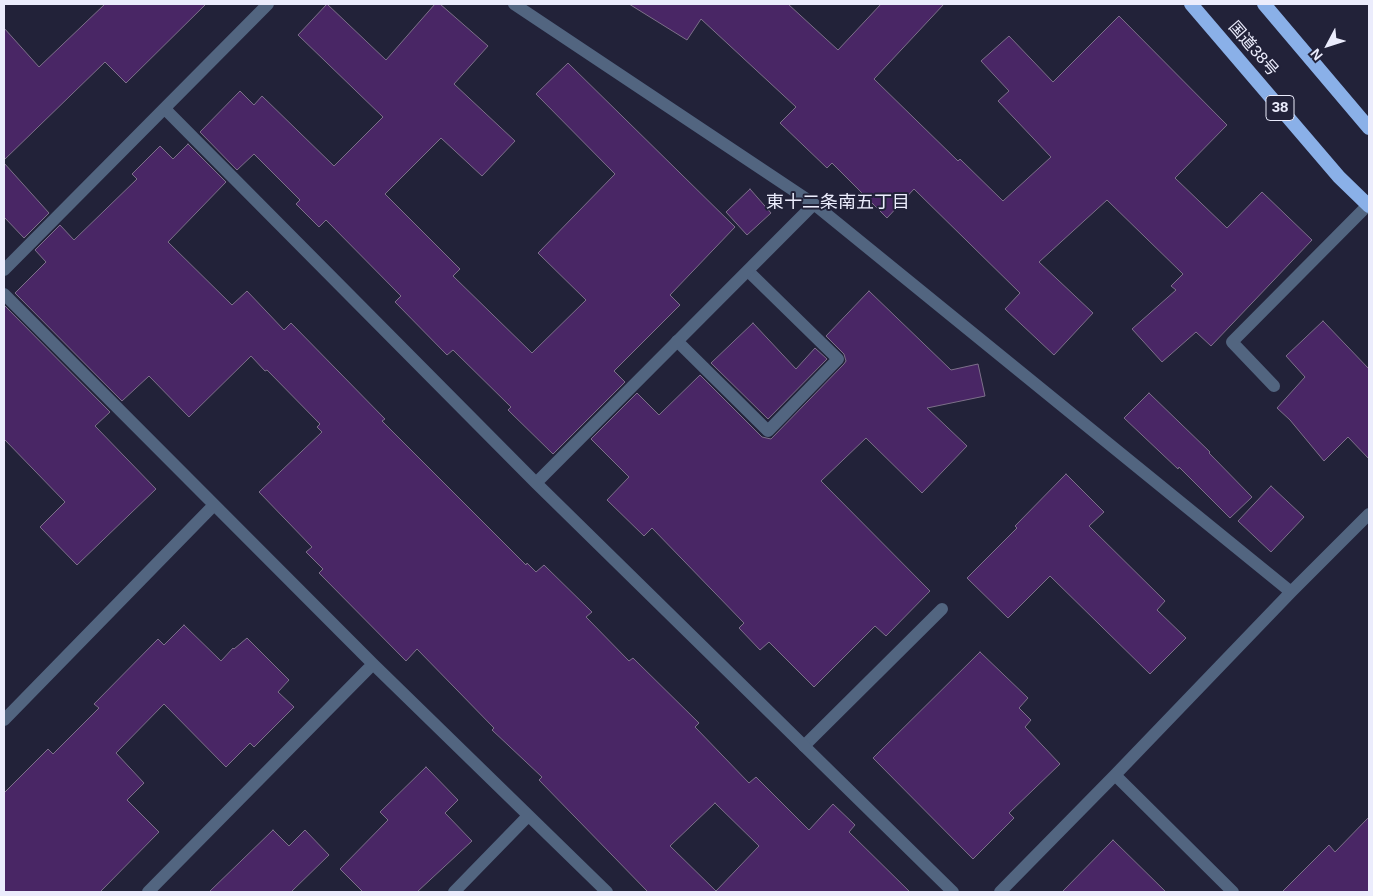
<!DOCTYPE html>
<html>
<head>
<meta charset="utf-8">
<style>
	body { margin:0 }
	#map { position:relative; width:1373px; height:896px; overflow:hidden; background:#222239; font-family:Arial,sans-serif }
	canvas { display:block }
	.frame { position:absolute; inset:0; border:5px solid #ebecfc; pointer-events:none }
	.north { position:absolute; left:1303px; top:20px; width:50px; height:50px; -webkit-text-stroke:4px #222239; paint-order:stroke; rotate:230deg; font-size:14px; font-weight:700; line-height:20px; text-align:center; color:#ebecfc }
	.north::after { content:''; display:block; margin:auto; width:18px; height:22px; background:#ebecfc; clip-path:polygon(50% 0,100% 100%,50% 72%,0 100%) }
</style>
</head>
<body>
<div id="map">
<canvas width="1373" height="896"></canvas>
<div class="frame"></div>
<div class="north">N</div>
</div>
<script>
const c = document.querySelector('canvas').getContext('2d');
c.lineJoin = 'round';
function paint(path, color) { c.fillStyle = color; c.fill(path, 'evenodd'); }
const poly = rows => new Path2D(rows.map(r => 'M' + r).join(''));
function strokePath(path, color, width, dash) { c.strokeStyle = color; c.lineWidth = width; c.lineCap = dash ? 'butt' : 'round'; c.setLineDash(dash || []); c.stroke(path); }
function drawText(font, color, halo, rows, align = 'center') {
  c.font = font + ' Arial,"Noto Sans JP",sans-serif'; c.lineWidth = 4; c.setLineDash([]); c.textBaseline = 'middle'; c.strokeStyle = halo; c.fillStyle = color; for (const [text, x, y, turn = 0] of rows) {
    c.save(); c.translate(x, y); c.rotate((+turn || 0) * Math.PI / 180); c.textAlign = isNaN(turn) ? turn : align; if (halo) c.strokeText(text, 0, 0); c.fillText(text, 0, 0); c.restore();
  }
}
const building = poly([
	[105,4,206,4,126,83,105,62,4,160,4,28,39,67,105,4],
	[327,4,386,60,435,4,440,4,488,46,454,84,515,141,482,176,441,138,385,194,460,269,453,276,532,353,586,300,538,253,615,174,536,94,568,63,735,227,670,295,680,305,614,371,625,382,553,454,508,410,511,407,453,350,447,355,395,302,401,296,326,220,319,227,296,204,300,200,254,154,237,170,200,132,240,91,254,105,262,96,334,166,383,117,298,35,327,4],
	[629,4,788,4,838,50,881,4,944,4,874,79,958,161,960,159,1003,201,1051,157,998,101,1009,91,981,61,1009,36,1053,82,1119,16,1227,125,1175,178,1227,228,1262,192,1312,240,1211,346,1196,332,1162,362,1132,329,1176,290,1171,286,1183,274,1107,200,1039,262,1093,313,1054,355,1005,309,1020,293,914,189,887,218,832,163,827,168,780,123,796,107,701,19,687,40,629,4],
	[188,144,226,182,168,242,232,305,247,291,284,330,291,323,385,419,382,421,526,565,527,563,536,572,544,565,592,612,586,617,629,661,633,658,699,723,695,727,749,783,756,777,809,830,833,804,855,825,849,832,910,892,648,892,539,780,542,777,492,730,494,728,417,649,406,661,319,573,323,569,306,552,312,547,259,492,322,432,317,427,320,424,267,370,265,371,251,356,189,417,149,376,122,401,15,293,46,262,35,250,60,225,74,240,137,179,132,174,160,146,173,159,188,144],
	[715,803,759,846,716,891,670,846,715,803],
	[4,163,49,213,24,238,4,217,4,163],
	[750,189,771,213,747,235,726,212,750,189],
	[869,291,951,370,978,364,985,396,927,408,967,446,922,493,866,438,821,481,930,591,886,636,875,626,814,687,769,642,760,650,739,628,744,623,652,528,644,536,607,500,629,477,591,439,637,393,659,415,700,375,762,437,771,439,844,364,846,361,844,354,826,336,869,291],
	[4,305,110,412,95,426,156,489,77,565,40,527,65,502,4,439,4,305],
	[1323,321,1369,369,1369,459,1348,437,1324,461,1290,420,1277,408,1305,377,1286,356,1323,321],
	[753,323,796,369,815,348,827,359,768,419,711,363,753,323],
	[1149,393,1210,452,1209,453,1252,497,1230,518,1179,467,1178,469,1124,418,1149,393],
	[1066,474,1104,512,1089,526,1165,601,1157,610,1186,638,1150,674,1050,576,1008,618,967,578,1017,528,1015,526,1066,474],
	[1271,486,1304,517,1271,552,1238,521,1271,486],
	[184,625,221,661,233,648,234,649,247,638,289,680,278,692,294,707,254,747,250,743,226,767,164,704,116,753,144,783,127,800,159,832,100,892,4,892,4,793,48,749,53,754,99,708,94,704,158,639,164,645,184,625],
	[980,652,1028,698,1019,708,1031,720,1025,727,1060,764,1009,813,1014,818,973,859,873,758,980,652],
	[426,767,458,800,445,813,472,841,417,892,363,892,340,869,388,820,380,812,426,767],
	[1369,817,1369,892,1282,892,1329,845,1335,852,1369,817],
	[273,830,289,846,305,830,329,855,291,892,209,892,273,830],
	[1113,840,1166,892,1062,892,1113,840]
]);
paint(building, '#492665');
strokePath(building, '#7d708a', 1);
strokePath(poly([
	[677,341,768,431,838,359,748,271],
	[1274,386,1232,342,1368,205],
	[804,746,942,609]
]), '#526580', 12);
strokePath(poly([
	[514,4,814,204,1291,592],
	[165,109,536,483,953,892],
	[4,270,268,4],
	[4,294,373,664,607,892],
	[536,483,814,204],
	[4,720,213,506],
	[1115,775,1233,892],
	[148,892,373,664],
	[454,892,528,816],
	[1000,892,1115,775,1291,592,1369,514]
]), '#526580', 12);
strokePath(poly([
	[1191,4,1339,177,1369,206],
	[1264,4,1369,128]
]), '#8ab0e8', 14);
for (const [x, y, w] of [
	[1280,108,28]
]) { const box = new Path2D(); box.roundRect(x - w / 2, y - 12.5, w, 25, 4); c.fillStyle = '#222239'; c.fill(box); strokePath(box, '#ebecfc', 1); }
drawText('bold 15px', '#ebecfc', null, [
	["38",1280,108]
]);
drawText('16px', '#ebecfc', '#222239', [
	["国道38号",1253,49,49]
]);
drawText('18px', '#ebecfc', '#222239', [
	["東十二条南五丁目",838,203]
]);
</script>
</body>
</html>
